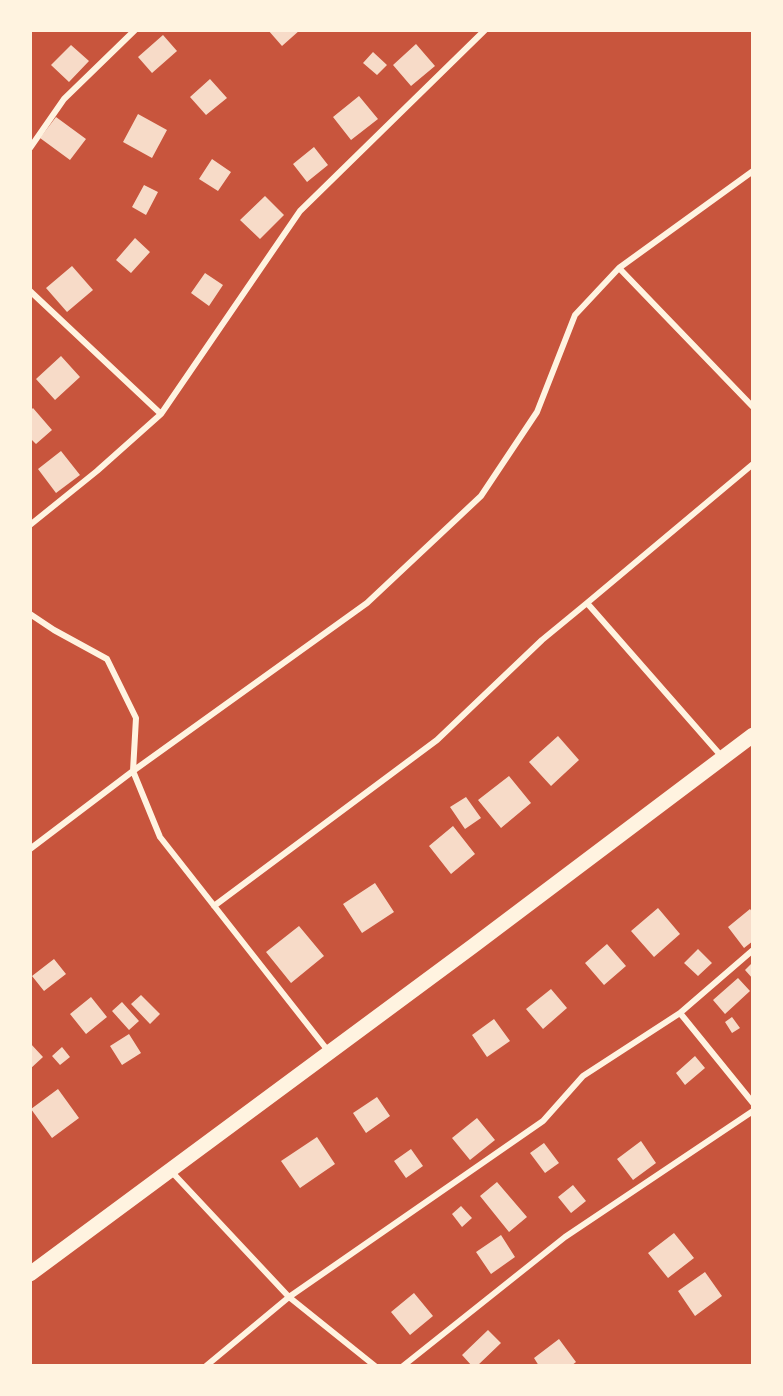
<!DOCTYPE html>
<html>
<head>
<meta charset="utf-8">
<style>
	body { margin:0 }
	#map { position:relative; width:783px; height:1396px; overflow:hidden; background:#c8553d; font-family:"Asap Condensed",sans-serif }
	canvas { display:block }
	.frame { position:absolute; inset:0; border:32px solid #fff3e0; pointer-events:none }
</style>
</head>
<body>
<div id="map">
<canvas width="783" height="1396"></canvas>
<div class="frame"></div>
</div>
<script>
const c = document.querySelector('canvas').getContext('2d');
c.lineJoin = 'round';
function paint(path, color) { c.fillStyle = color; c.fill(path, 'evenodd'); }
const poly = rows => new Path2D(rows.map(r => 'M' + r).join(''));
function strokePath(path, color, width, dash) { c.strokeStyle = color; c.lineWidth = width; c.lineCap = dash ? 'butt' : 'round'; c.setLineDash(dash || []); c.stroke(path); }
paint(poly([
	[268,30,300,30,282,46],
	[163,35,177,51,152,73,138,57],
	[416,44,435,66,411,86,393,65],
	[71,45,89,61,69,82,51,65],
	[373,52,387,65,377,75,363,63],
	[210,79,227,98,206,115,190,97],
	[359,96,378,119,351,140,333,117],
	[138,114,167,130,152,158,123,142],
	[56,117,86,139,70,160,40,138],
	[314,147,328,165,307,182,293,164],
	[212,159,231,172,218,191,199,179],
	[144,185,158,192,146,215,132,207],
	[265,196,284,215,260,239,240,220],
	[135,238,150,252,131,273,116,260],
	[72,266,93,290,67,312,46,288],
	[205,273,223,285,209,306,191,293],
	[61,356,80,377,55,400,36,379],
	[33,408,52,430,36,444,30,438,30,411],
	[61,451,80,475,56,493,38,469],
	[558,736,579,760,551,786,529,762],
	[509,776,531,803,501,828,478,800],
	[466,797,481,818,465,829,450,807],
	[453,826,475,854,451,874,429,846],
	[375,883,394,912,362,933,343,904],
	[658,908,680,934,654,957,631,931],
	[750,909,753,913,753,941,744,948,728,927],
	[299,926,324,956,291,983,266,952],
	[607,944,626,966,604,985,585,963],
	[698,949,712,963,698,976,684,963],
	[54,959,66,974,44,991,32,976],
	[753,962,753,979,745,970],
	[738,978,750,991,725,1014,713,1000],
	[551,989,567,1008,543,1029,526,1009],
	[141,995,160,1014,150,1024,131,1004],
	[91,997,107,1017,86,1034,70,1014],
	[122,1002,139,1021,129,1030,112,1011],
	[732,1017,740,1028,732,1033,725,1022],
	[494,1019,510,1041,487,1057,472,1035],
	[129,1034,141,1053,122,1065,110,1046],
	[30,1043,43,1057,30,1069],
	[62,1047,70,1057,60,1065,52,1056],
	[695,1056,705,1068,685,1085,676,1073],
	[58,1089,79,1118,52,1138,31,1109],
	[377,1097,390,1116,366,1133,353,1113],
	[477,1118,495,1140,470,1160,452,1138],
	[317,1137,335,1164,300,1188,281,1161],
	[641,1141,656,1163,633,1180,617,1159],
	[544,1143,559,1163,545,1173,530,1153],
	[411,1149,423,1166,406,1178,394,1161],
	[497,1182,527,1217,509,1232,480,1196],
	[573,1185,586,1201,571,1213,558,1197],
	[461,1206,472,1218,462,1227,452,1214],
	[674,1233,694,1258,668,1278,648,1253],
	[501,1235,515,1257,491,1274,476,1252],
	[705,1272,722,1296,695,1316,678,1291],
	[414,1293,433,1316,410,1335,391,1312],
	[488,1330,501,1343,477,1366,472,1366,462,1355],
	[559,1339,576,1362,571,1366,539,1366,534,1358]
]), '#f7dbc8');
strokePath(poly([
	[30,148,64,99,135,30],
	[619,268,753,171],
	[30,291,161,414],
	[30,525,97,471,161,414,300,211,485,30],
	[587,603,723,758],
	[30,614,54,630,107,659,136,718,133,771,160,837,329,1052],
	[30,849,133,771,367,603,481,496,537,412,575,315,619,268,753,407],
	[214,906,437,740,542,640,587,603,753,464],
	[680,1013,753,1103],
	[170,1170,289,1297,375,1366],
	[206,1366,289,1297,543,1121,583,1076,680,1013,753,950],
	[403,1366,565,1237,753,1111]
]), '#fff3e0', 6);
strokePath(poly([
	[30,1274,473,946,753,735]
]), '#fff3e0', 15);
</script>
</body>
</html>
